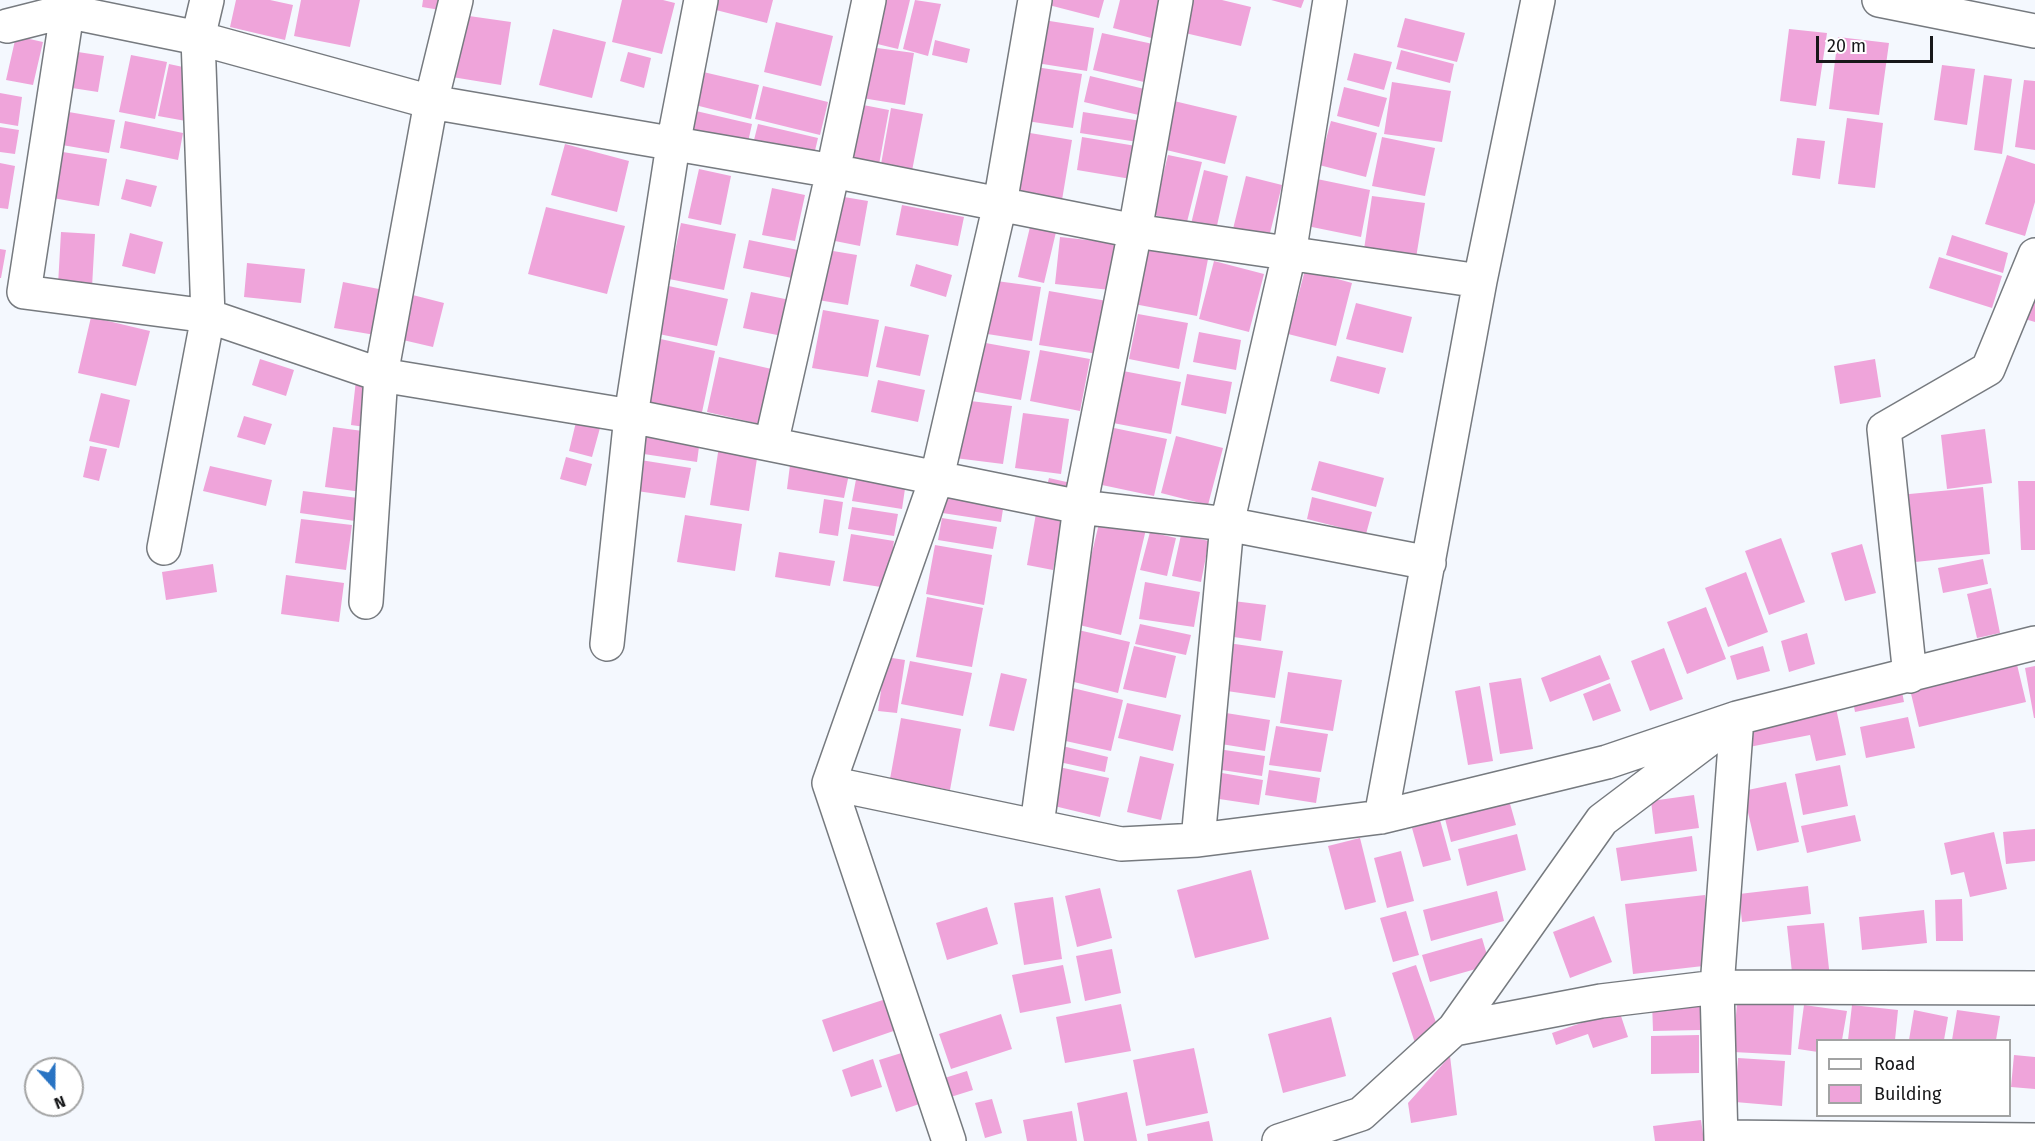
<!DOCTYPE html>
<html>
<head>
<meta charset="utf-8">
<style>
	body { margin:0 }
	#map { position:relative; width:2035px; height:1141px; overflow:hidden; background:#f4f8fe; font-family:"Fira Sans",sans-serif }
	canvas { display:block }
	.legend { position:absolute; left:1816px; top:1039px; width:195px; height:78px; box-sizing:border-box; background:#fff; border:2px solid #a2a3a3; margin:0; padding:8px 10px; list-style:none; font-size:18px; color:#17181a }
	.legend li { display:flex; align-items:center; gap:12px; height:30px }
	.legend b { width:30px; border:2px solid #a2a3a3 }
	.north { position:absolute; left:24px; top:1057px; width:60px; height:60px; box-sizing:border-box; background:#fff; border:2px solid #a2a3a3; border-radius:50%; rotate:159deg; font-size:16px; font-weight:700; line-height:24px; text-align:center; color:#17181a }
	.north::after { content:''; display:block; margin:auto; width:21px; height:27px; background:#2873c3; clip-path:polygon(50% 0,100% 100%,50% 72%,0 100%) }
	.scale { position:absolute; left:1816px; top:36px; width:117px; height:27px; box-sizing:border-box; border:3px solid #17181a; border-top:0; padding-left:8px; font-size:18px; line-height:21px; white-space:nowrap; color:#17181a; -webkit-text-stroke:4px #fff; paint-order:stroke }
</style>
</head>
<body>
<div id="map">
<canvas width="2035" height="1141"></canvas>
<ul class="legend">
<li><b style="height:8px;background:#fff"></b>Road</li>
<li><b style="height:16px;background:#efa4da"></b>Building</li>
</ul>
<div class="north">N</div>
<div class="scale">20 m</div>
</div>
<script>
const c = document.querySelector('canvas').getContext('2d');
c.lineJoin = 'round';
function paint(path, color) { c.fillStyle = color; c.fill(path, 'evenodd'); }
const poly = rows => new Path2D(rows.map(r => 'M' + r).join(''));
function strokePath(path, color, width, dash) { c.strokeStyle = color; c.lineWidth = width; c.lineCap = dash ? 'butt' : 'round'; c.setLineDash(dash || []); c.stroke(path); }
paint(poly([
	[236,0,270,0,293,5,285,40,230,27],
	[301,0,360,0,350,47,294,36],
	[423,0,448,0,446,11,422,7],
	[622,0,663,0,675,3,662,54,612,42],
	[714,0,773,0,767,23,712,9],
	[879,0,910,0,898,49,869,42],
	[915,0,941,4,928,56,903,49],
	[1041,0,1104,0,1099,18,1041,3],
	[1120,0,1165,0,1155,39,1113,28],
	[1193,0,1222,0,1251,7,1241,46,1185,33],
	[1271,0,1304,0,1301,8],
	[462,15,511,22,501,85,452,77],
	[1405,18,1465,33,1457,62,1397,47],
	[1037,19,1094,28,1087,71,1030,62],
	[776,22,833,36,821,86,764,72],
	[553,29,606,42,592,98,539,85],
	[1789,29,1827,33,1816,106,1780,101],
	[1102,33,1153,44,1144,82,1093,70],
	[16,36,43,42,33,85,6,80],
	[1838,37,1889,43,1879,115,1829,109],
	[935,40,970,49,967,63,932,55],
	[870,47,914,53,905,105,862,98],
	[1401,50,1454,64,1450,83,1396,69],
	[78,52,104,56,98,92,72,88],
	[628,52,651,58,644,88,620,81],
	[1354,53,1392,62,1384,90,1347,80],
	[131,55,167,62,155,119,119,112],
	[169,64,197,70,186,121,158,116],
	[1942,65,1975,69,1967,125,1934,120],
	[1029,66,1082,74,1073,128,1020,120],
	[699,71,759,85,751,119,691,104],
	[1984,75,2012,79,2002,154,1974,150],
	[1090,76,1153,91,1147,117,1084,102],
	[2024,80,2035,81,2035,150,2015,147],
	[1392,82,1451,91,1442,142,1384,134],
	[763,86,828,102,820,135,755,119],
	[1344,87,1387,98,1379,127,1337,116],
	[0,93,22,97,18,126,0,123],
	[1174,101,1237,116,1225,164,1162,149],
	[858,104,889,110,878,170,847,165],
	[891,108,923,114,911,176,880,170],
	[63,111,115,120,109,153,56,144],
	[696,111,752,124,746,151,690,137],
	[1083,112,1148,122,1144,143,1080,133],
	[1847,118,1883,123,1875,188,1838,184],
	[125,121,183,133,178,160,120,148],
	[1331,121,1377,133,1366,177,1319,165],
	[758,124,818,138,813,159,753,144],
	[0,127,19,130,15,154,0,152],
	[1024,132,1072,140,1062,200,1014,193],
	[1082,137,1136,146,1131,179,1077,170],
	[1382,137,1435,148,1425,196,1372,186],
	[1797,138,1825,141,1820,179,1792,175],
	[565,144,629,161,617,212,551,195],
	[50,150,107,159,99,206,41,196],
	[1168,155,1202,162,1187,222,1153,215],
	[2007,155,2035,164,2035,202,2025,236,1985,224],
	[0,163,15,166,8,209,0,208],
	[699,169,731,176,721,225,688,218],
	[1204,170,1228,176,1216,230,1191,224],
	[1246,176,1282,185,1269,237,1233,229],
	[126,179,157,186,151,207,121,199],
	[1317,179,1370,190,1361,237,1307,226],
	[772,188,805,195,795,241,762,235],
	[832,195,868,201,860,246,825,239],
	[1372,196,1425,203,1415,264,1363,256],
	[902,205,964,217,958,246,896,235],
	[546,207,625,226,607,294,528,274],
	[681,223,736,234,724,290,669,279],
	[1030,227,1056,232,1044,283,1018,277],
	[61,232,95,234,92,287,58,285],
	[130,233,163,242,155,274,122,266],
	[1952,235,2008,253,2003,273,1946,255],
	[1060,237,1115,243,1110,290,1055,284],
	[749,240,798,250,792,278,743,268],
	[1146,247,1208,259,1197,316,1134,304],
	[0,249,6,250,1,278,0,278],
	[821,249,857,255,848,305,812,299],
	[1939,257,2002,276,1992,308,1929,288],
	[1214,261,1264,274,1249,332,1199,319],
	[247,263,305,269,301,303,244,297],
	[916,264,952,275,946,297,910,286],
	[2035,269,2035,322,2018,317],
	[1305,270,1352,283,1336,346,1288,334],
	[989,280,1041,287,1032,341,981,333],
	[343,282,384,290,375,335,334,328],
	[664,285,728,299,717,346,654,333],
	[1049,291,1107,301,1098,354,1039,345],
	[401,292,444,303,433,347,390,337],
	[751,292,790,300,782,336,743,328],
	[1356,303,1412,317,1403,353,1346,339],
	[823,310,879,320,868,377,812,368],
	[1138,314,1188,323,1179,369,1129,359],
	[91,317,150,331,136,386,78,373],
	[885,326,929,335,920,376,876,367],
	[1199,332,1241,340,1236,370,1193,362],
	[656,338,715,351,701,417,642,405],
	[980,342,1030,351,1021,400,971,391],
	[1040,350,1090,359,1080,411,1030,401],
	[1337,356,1386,368,1379,394,1330,381],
	[719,357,776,370,764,425,707,412],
	[260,359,294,370,286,396,252,385],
	[1875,359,1881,397,1840,404,1834,366],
	[1123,371,1181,382,1171,434,1113,423],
	[1187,374,1232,382,1226,414,1181,405],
	[356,380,378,383,372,428,351,425],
	[878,380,925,390,918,422,871,412],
	[101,393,130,400,119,448,89,441],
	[962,400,1012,406,1003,464,955,458],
	[1023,413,1069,419,1061,474,1015,468],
	[244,416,272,424,265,445,237,437],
	[576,422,600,428,592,457,569,451],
	[333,427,370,432,362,492,325,487],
	[1114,428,1167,439,1154,496,1102,485],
	[1985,429,1992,483,1947,489,1941,435],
	[642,430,700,439,697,462,637,453],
	[1176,436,1223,448,1208,505,1161,493],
	[90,446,107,449,99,481,83,477],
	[719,446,758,452,749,511,710,505],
	[566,457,592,464,586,486,560,479],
	[634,459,691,468,685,498,630,490],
	[1319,461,1384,478,1376,507,1311,490],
	[790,465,849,474,844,498,787,489],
	[210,466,272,480,266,506,203,491],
	[857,474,906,482,902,509,852,501],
	[1049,478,1071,483,1066,502,1044,497],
	[2018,481,2035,481,2035,550,2021,550],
	[941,486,1005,496,1001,522,936,512],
	[1983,487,1990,554,1906,563,1899,495],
	[303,491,358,498,355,521,300,513],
	[1312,497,1372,512,1366,534,1307,519],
	[824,499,843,502,838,536,819,533],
	[1038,502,1065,506,1053,570,1027,565],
	[852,507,898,514,894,536,848,529],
	[685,515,742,524,735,571,677,562],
	[1101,515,1147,525,1121,635,1075,624],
	[942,518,997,527,993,549,938,540],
	[301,519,352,525,346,570,295,563],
	[1150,532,1176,538,1167,576,1140,570],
	[851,534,894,541,887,588,843,581],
	[1181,535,1209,541,1201,582,1172,576],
	[1781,538,1805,602,1769,615,1745,551],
	[1862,544,1876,593,1845,601,1831,553],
	[935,545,992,555,984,605,926,594],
	[779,552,835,561,830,586,775,577],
	[1983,559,1988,584,1943,593,1938,568],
	[213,564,217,592,166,600,162,572],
	[1746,572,1768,632,1728,647,1705,588],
	[286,575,344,583,339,622,281,614],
	[1145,582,1200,592,1194,627,1139,619],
	[1991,588,2000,633,1977,638,1967,594],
	[927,597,983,608,972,667,916,657],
	[1233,601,1266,605,1261,641,1227,636],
	[1706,607,1726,659,1687,674,1667,622],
	[1140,624,1191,635,1186,655,1135,644],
	[1074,629,1130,642,1118,693,1062,679],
	[1807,633,1815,664,1789,672,1781,641],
	[1228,643,1283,651,1275,698,1220,690],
	[1134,646,1176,656,1166,698,1123,689],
	[1763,646,1770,671,1737,680,1730,656],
	[1664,648,1683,699,1650,711,1631,661],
	[2014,652,2026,702,1919,727,1907,677],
	[1600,655,1610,679,1550,702,1541,678],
	[886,657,905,660,897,713,878,711],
	[910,661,972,673,963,716,901,704],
	[2035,666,2035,718,2034,718,2025,668],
	[1288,672,1342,680,1333,731,1280,723],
	[1001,673,1027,679,1014,731,989,726],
	[1521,678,1533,749,1500,754,1489,683],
	[1900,681,1904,702,1855,712,1851,691],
	[1610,683,1621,711,1593,721,1583,694],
	[1064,686,1123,700,1111,751,1052,738],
	[1480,686,1493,761,1468,765,1455,691],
	[1127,703,1181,715,1173,751,1118,738],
	[1836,708,1846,755,1816,761,1810,735,1749,747,1745,727],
	[1226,713,1270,720,1265,751,1221,744],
	[1908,717,1915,748,1866,758,1860,727],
	[901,718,961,729,950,790,890,779],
	[1276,726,1328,734,1321,772,1269,765],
	[1054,744,1108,757,1105,772,1050,760],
	[1211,748,1265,756,1262,776,1208,768],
	[1140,756,1174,764,1161,820,1127,812],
	[1840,765,1848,806,1803,815,1795,774],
	[1059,767,1109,778,1100,817,1050,805],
	[1269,770,1320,778,1316,803,1265,795],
	[1210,771,1263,780,1259,805,1206,797],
	[1786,782,1799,842,1757,851,1743,791],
	[1507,793,1516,825,1451,842,1443,811],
	[1694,795,1699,828,1655,834,1651,801],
	[1855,815,1861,841,1807,853,1801,826],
	[1440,820,1451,860,1423,867,1412,828],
	[2035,829,2035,861,2006,864,2003,832],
	[1994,832,2007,889,1970,897,1964,872,1951,875,1944,843],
	[1517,834,1526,870,1467,886,1458,849],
	[1692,836,1697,871,1621,881,1616,848],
	[1360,838,1376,902,1345,910,1328,846],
	[1401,851,1414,901,1387,908,1374,858],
	[1251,870,1269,939,1195,958,1177,890],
	[1808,886,1811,914,1742,922,1739,894],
	[1100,888,1112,938,1077,947,1065,896],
	[1497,891,1504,921,1431,941,1423,910],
	[1705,895,1712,965,1633,974,1625,904],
	[1053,897,1062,959,1024,965,1014,903],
	[1962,899,1963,941,1936,941,1935,900],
	[987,907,998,944,947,960,936,923],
	[1924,910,1927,943,1862,950,1859,917],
	[1406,911,1419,955,1393,962,1380,918],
	[1594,916,1612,962,1570,978,1553,932],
	[1824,923,1830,978,1793,982,1787,926],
	[1482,938,1490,965,1430,982,1422,955],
	[1112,949,1121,993,1085,1001,1076,956],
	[1063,965,1071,1003,1020,1013,1012,975],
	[1416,965,1440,1034,1415,1043,1392,973],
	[895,996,905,1027,833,1052,822,1020],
	[1700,1001,1701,1030,1653,1031,1652,1002],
	[1737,1003,1794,1005,1791,1055,1733,1052],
	[1121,1004,1131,1051,1065,1063,1056,1017],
	[1804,1005,1847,1011,1842,1040,1818,1040,1818,1052,1798,1049],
	[1852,1005,1898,1010,1895,1040,1848,1040],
	[1619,1010,1628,1037,1593,1048,1588,1034,1556,1045,1552,1033],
	[1914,1010,1948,1017,1944,1040,1909,1040],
	[1957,1010,2000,1016,1996,1040,1952,1040],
	[1001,1014,1012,1049,951,1069,939,1034],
	[1331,1017,1346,1076,1283,1093,1268,1034],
	[1699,1035,1699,1073,1651,1074,1651,1036],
	[1194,1048,1208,1113,1146,1126,1133,1060],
	[911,1050,928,1101,896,1112,879,1060],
	[2014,1055,2035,1057,2035,1089,2011,1087],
	[1450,1056,1457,1115,1411,1123,1408,1103],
	[1738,1058,1785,1061,1782,1106,1735,1102],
	[873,1059,882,1087,851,1097,842,1070],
	[967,1071,973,1090,941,1100,935,1081],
	[1127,1092,1137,1141,1084,1141,1077,1103],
	[992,1099,1002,1133,985,1138,975,1103],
	[1072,1111,1077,1141,1027,1141,1023,1120],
	[1701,1120,1704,1141,1655,1141,1653,1126],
	[1209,1121,1213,1141,1148,1141,1147,1134]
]), '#efa4da');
const minor = poly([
	[69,0,24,292,208,316,164,548],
	[207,0,198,38,208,316,381,375,631,416,1080,507,1227,524,1429,563],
	[1035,0,1000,204,937,477,829,783,1121,844,1198,840,1381,817,1607,762,1737,718,1717,987,1721,1141],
	[7,26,66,11,198,38,431,102,833,171,1135,231,1480,281],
	[771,444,833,171,869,0],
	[366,602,381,375,431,102,456,0],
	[607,644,631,416,673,145,701,0],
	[1910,676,1884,429,1988,369,2035,255],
	[829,783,949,1141],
	[1381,817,1480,281,1538,0],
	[1037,825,1080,507,1135,231,1176,0],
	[1198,840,1227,524,1289,254,1330,0],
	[1454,1029,1601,1001,1717,987,2035,988],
	[1721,1137,2035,1140],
	[1279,1141,1361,1114,1454,1029,1602,820,1737,718,2035,643]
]);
const secondary = poly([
	[1879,0,2035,31]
]);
strokePath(minor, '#767a7f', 36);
strokePath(secondary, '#767a7f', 36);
strokePath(minor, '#fff', 33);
strokePath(secondary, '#fff', 33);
</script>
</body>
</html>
